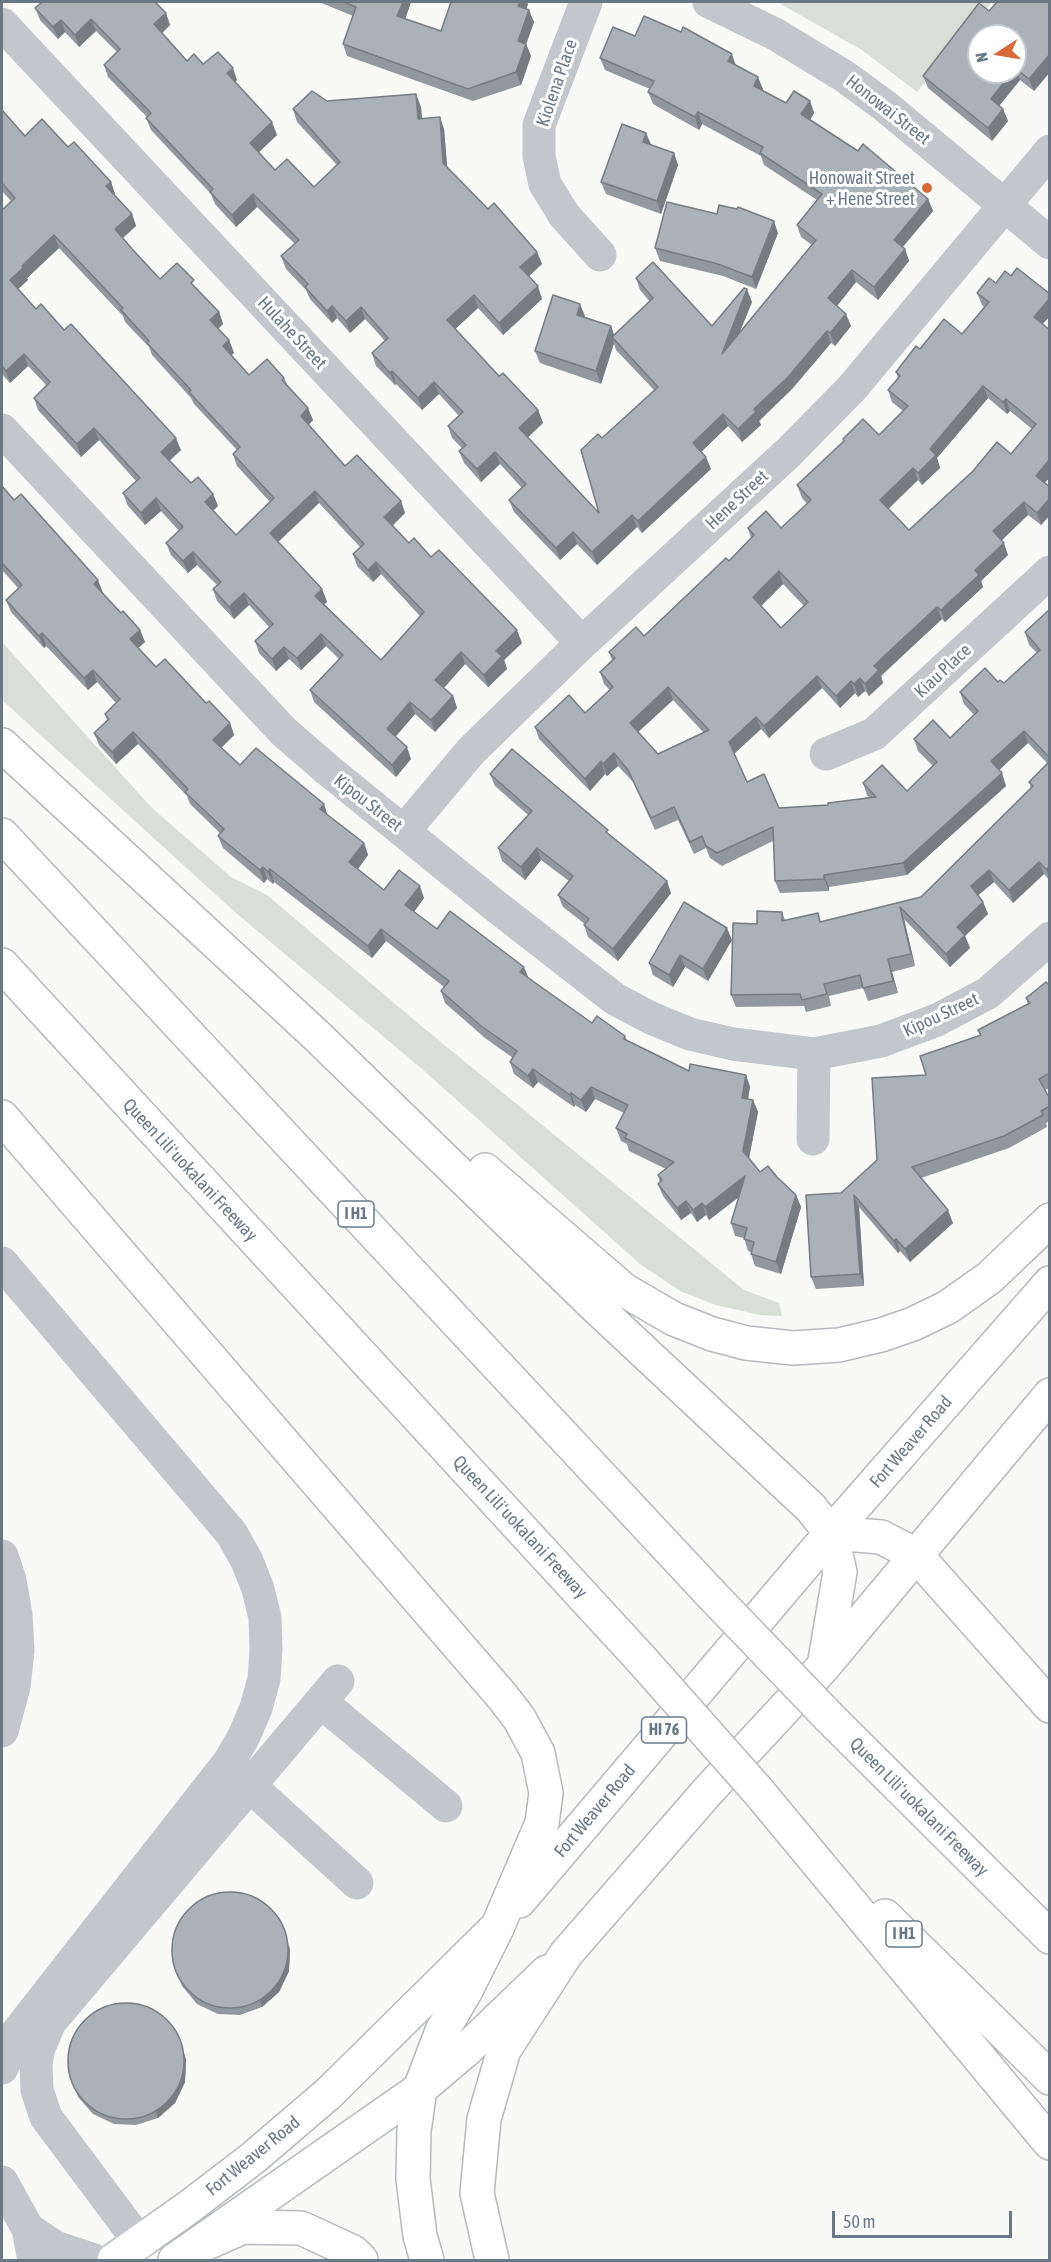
<!DOCTYPE html>
<html>
<head>
<meta charset="utf-8">
<style>
	body { margin:0 }
	#map { position:relative; width:1051px; height:2262px; overflow:hidden; background:#f9f9f7; font-family:"Asap Condensed",sans-serif }
	canvas { display:block }
	.frame { position:absolute; inset:0; border:3px solid #6a7886; pointer-events:none }
	.north { position:absolute; left:967px; top:24px; width:60px; height:60px; box-sizing:border-box; background:#fff; border:2px solid #c3c9cf; border-radius:50%; rotate:258deg; font-size:16px; font-weight:700; line-height:24px; text-align:center; color:#6a7886 }
	.north::after { content:''; display:block; margin:auto; width:21px; height:27px; background:#d86939; clip-path:polygon(50% 0,100% 100%,50% 72%,0 100%) }
	.scale { position:absolute; left:832px; top:2211px; width:180px; height:27px; box-sizing:border-box; border:3px solid #6a7886; border-top:0; padding-left:8px; font-size:18px; line-height:21px; white-space:nowrap; color:#6a7886; -webkit-text-stroke:4px #fff; paint-order:stroke }
</style>
</head>
<body>
<div id="map">
<canvas width="1051" height="2262"></canvas>
<div class="frame"></div>
<div class="north">N</div>
<div class="scale">50 m</div>
</div>
<script>
const c = document.querySelector('canvas').getContext('2d');
c.lineJoin = 'round';
function paint(path, color) { c.fillStyle = color; c.fill(path, 'evenodd'); }
const poly = rows => new Path2D(rows.map(r => 'M' + r).join(''));
function strokePath(path, color, width, dash) { c.strokeStyle = color; c.lineWidth = width; c.lineCap = dash ? 'butt' : 'round'; c.setLineDash(dash || []); c.stroke(path); }
function drawText(font, color, halo, rows, align = 'center') {
  c.font = font + ' "Asap Condensed",sans-serif'; c.lineWidth = 6; c.setLineDash([]); c.textBaseline = 'middle'; c.strokeStyle = halo; c.fillStyle = color; for (const [text, x, y, turn = 0] of rows) {
    c.save(); c.translate(x, y); c.rotate((+turn || 0) * Math.PI / 180); c.textAlign = isNaN(turn) ? turn : align; if (halo) c.strokeText(text, 0, 0); c.fillText(text, 0, 0); c.restore();
  }
}
paint(poly([
	[777,2,992,2,917,92,862,50],
	[2,642,152,808,231,877,267,895,420,1025,744,1290,779,1303,782,1316,760,1315,716,1305,680,1291,640,1264,422,1069,236,913,2,700]
]), '#d9ded6');
const major = poly([
	[114,2260,189,2207,253,2158,329,2093,493,1931],
	[175,2260,420,2089,466,2050,547,1972]
]);
const highway = poly([
	[2,745,317,1036,596,1307,811,1508,831,1533,840,1572,824,1666],
	[2,835,710,1593],
	[2,965,641,1659],
	[2,1117,502,1696,519,1718,538,1753,546,1793,542,1823,497,1928,465,1992,442,2031,420,2089,414,2131,413,2179,420,2236,427,2260],
	[485,1170,624,1290,674,1319,712,1334,746,1343,793,1348,839,1345,881,1335,913,1324,948,1307,989,1278,1050,1220],
	[831,1533,881,1537,916,1555,1050,1706],
	[829,1717,1050,1937],
	[758,1791,1050,2143],
	[519,1901,831,1533,1050,1283],
	[885,1916,1050,2078],
	[191,2250,243,2227,301,2228,353,2252,361,2260],
	[492,2260,477,2193,484,2119,504,2050,566,1954,708,1791,824,1666,1050,1395]
]);
strokePath(major, '#b6babe', 36);
strokePath(highway, '#b6b9bd', 36);
strokePath(poly([
	[586,2,539,125,539,156,545,184,564,215,600,255],
	[709,2,775,34,844,76,885,106,1050,243],
	[2,24,582,643],
	[2,430,283,731,328,770,493,904,615,999,651,1018,690,1034,733,1044,814,1054,881,1041,937,1020,988,993,1050,938],
	[826,754,874,734,1050,572],
	[404,831,471,751,582,643,788,453,852,388,1050,151],
	[813,1139,814,1054],
	[2,1263,232,1534,247,1561,258,1589,265,1618,266,1649,264,1679,256,1708,244,1736,229,1762,16,2034,2,2068],
	[2,1556,10,1580,16,1615,18,1651,14,1687,2,1731],
	[321,1702,446,1806],
	[250,1786,357,1883],
	[2,2182,28,2229,34,2260],
	[28,2229,55,2247,94,2260],
	[140,2243,46,2117,37,2090,36,2062,39,2048,50,2022,338,1681]
]), '#c3c6ca', 33);
strokePath(major, '#fff', 33);
strokePath(highway, '#fff', 33);
const highwayBridge = poly([
	[710,1593,829,1717],
	[641,1659,758,1791]
]);
strokePath(highwayBridge, '#b6b9bd', 36, []);
strokePath(highwayBridge, '#fff', 33);
paint(poly([
	[319,2,411,2,405,19,441,31,528,4,526,9,534,22,526,44,531,56,521,85,473,101,347,56,343,44,353,16],
	[1050,2,1050,72,1034,91,1020,80,999,106,1003,109,1008,121,992,141,928,88,923,76],
	[35,8,166,13,170,25,162,33,187,61,203,64,237,80,235,82,277,135,259,152,275,170,314,187,337,165,297,122,293,109,327,101,421,107,422,118,444,129,447,167,488,209,537,252,542,264,528,276,542,299,503,335,478,308,455,329,499,376,538,410,543,423,528,437,599,513,602,438,654,390,616,350,614,343,601,384,540,363,535,351,585,316,584,317,611,326,614,335,650,302,640,290,636,278,712,326,752,302,739,333,812,245,801,237,797,225,817,200,764,165,761,156,702,124,699,130,653,104,648,92,650,89,605,70,600,58,635,36,736,65,763,89,762,91,786,103,810,101,814,113,810,120,928,199,933,211,903,247,905,249,909,261,878,300,856,282,837,306,851,326,835,346,831,343,792,389,759,421,761,425,742,442,728,426,701,452,711,469,642,533,637,527,597,565,577,544,560,560,514,512,509,500,522,488,500,464,481,482,464,463,459,451,462,448,452,438,448,426,459,416,439,394,422,410,396,384,395,385,376,366,372,353,385,341,365,319,350,333,337,318,332,323,310,299,306,290,286,269,281,256,295,244,257,207,236,227,215,204,211,194,151,130,146,118,147,117,108,77,104,65,117,52,96,31,79,47,65,32,58,39,40,20],
	[2,110,25,136,68,147,111,182,115,194,115,195,132,214,136,226,123,238,133,250,160,279,196,288,219,312,223,324,218,329,229,340,234,353,231,355,249,375,284,378,287,384,313,420,309,425,345,466,401,501,405,513,393,525,409,543,431,557,522,643,504,660,507,669,488,687,465,664,444,688,453,696,457,708,435,732,415,714,395,737,411,759,396,777,314,702,310,690,339,659,326,646,301,670,289,659,276,671,259,653,255,641,269,627,249,605,234,619,217,601,213,589,217,585,197,565,188,573,171,555,166,543,179,531,161,511,145,525,128,506,123,493,136,481,99,440,81,457,38,410,34,398,47,386,28,366,10,383,2,374,2,210,11,201,2,191],
	[59,248,123,316,125,322,149,347,152,355,191,398,194,404,237,450,233,454,237,466,270,502,236,535,213,511,218,506,213,494,191,483,170,460,181,450,64,330,36,309,18,289,28,280,27,278],
	[319,503,360,547,353,554,357,566,373,582,381,574,420,616,381,660,324,604,327,602,322,589,278,542],
	[646,133,651,145,674,153,678,165,661,214,606,194,601,182],
	[778,233,756,289,723,276,660,261,655,248],
	[1011,276,1050,294,1050,316,1042,324,1050,330,1050,477,1045,483,1050,487,1050,515,1041,525,1028,515,1001,540,1008,555,981,581,983,587,945,622,942,619,887,669,881,676,883,683,869,696,865,691,858,697,855,693,840,708,822,688,769,738,761,729,734,753,747,782,779,808,828,805,869,797,867,795,863,783,907,791,933,766,918,751,914,739,950,738,974,715,964,704,960,692,998,682,1004,683,1037,653,1029,645,1025,632,1050,609,1050,881,1044,874,1013,903,994,882,978,895,983,902,988,914,965,936,970,948,950,967,904,919,915,966,892,972,898,993,868,1001,863,988,829,996,831,1006,806,1012,804,1006,736,1007,731,995,757,924,782,912,785,920,821,922,921,897,1031,788,1029,782,1047,763,1028,743,999,770,1006,786,907,875,829,887,829,891,780,893,775,881,773,841,722,866,710,858,706,848,694,854,678,820,655,830,633,782,618,766,607,776,605,774,590,791,539,739,535,727,585,713,610,690,604,684,600,672,612,660,609,652,644,636,729,561,751,538,748,528,781,528,807,504,802,498,797,485,843,442,843,439,879,435,903,411,892,402,888,390,898,378,896,372,920,349,962,334,984,307,982,305,977,293],
	[988,398,1007,414,1010,411,1032,429,1011,454,909,530,888,509,918,480,922,485,940,468,937,458],
	[783,584,804,606,781,628,761,606],
	[673,700,704,733,658,754,638,732],
	[2,486,14,500,98,580,102,593,121,613,140,630,145,642,138,648,156,667,206,703,230,723,234,735,221,748,240,765,324,804,327,815,364,843,368,855,358,869,384,890,424,898,414,912,437,929,528,978,592,1023,625,1036,627,1041,689,1071,746,1075,750,1087,748,1099,753,1100,758,1112,749,1158,760,1172,777,1177,796,1195,801,1207,781,1274,755,1266,751,1254,751,1252,748,1251,744,1238,735,1236,731,1223,739,1197,709,1220,706,1215,697,1222,691,1213,681,1220,663,1196,658,1184,660,1182,658,1175,666,1169,629,1151,627,1144,621,1141,616,1128,624,1113,595,1099,586,1112,575,1105,574,1107,538,1082,533,1088,514,1074,510,1062,513,1058,485,1038,445,1003,441,991,444,987,386,941,372,958,274,882,273,884,267,879,264,883,223,848,218,836,220,833,190,804,187,796,138,744,116,764,99,745,94,733,107,720,105,714,116,703,97,682,88,690,46,646,44,648,11,612,6,600,18,588,2,570],
	[490,774,609,834,671,893,618,961,588,937,584,925,585,924,563,907,558,895,569,881,541,860,525,880,502,861,498,848,528,815,495,786],
	[732,940,708,981,685,967,673,987,653,975,649,963],
	[1050,986,1050,1088,1045,1090,1050,1099,1050,1121,1046,1123,1047,1127,1009,1148,921,1178,953,1223,910,1262,900,1251,898,1253,859,1207,864,1286,816,1289,811,1277,841,1193,877,1160,926,1075,980,1035,978,1030,1028,1004,1026,998],
	[290,1949,289,1971,279,1992,262,2007,240,2015,218,2014,197,2004,182,1986,180,1980],
	[186,2059,185,2082,175,2103,158,2118,136,2125,114,2124,93,2114,78,2097,68,2069]
]), '#92989d');
paint(poly([
	[403,2,411,2,402,28,397,16],
	[520,2,527,2,528,4,523,19,518,6],
	[529,10,534,22,523,53,518,41],
	[166,13,170,25,158,37,154,24],
	[91,19,96,31,79,47,75,35],
	[61,20,65,32,58,39,53,27],
	[526,44,531,56,521,85,516,72],
	[732,54,736,66,728,61],
	[1050,54,1050,72,1034,91,1029,79],
	[1015,67,1020,80,995,111,991,99,1012,72,1015,72],
	[233,68,237,80,231,86,227,73],
	[758,77,763,89,758,98,754,86],
	[416,94,421,107,423,131,418,119],
	[810,101,814,113,806,127,801,114],
	[1003,109,1008,121,992,141,988,128],
	[698,112,702,124,699,130,695,117],
	[440,117,444,129,448,176,443,163],
	[272,122,277,135,255,156,250,143],
	[646,133,651,145,643,142],
	[674,153,678,165,661,214,657,201],
	[111,182,115,194,111,199,106,186],
	[253,194,257,207,236,227,232,215],
	[928,199,933,211,898,252,894,240],
	[132,214,136,226,119,241,115,229],
	[774,221,778,233,756,289,752,277],
	[54,235,59,248,27,278,28,280,15,292,10,280,22,266],
	[905,249,909,261,878,300,874,287],
	[537,252,542,264,525,280,520,267],
	[852,270,856,282,833,311,828,298],
	[538,286,542,299,503,335,499,323],
	[747,289,752,302,726,366,722,354],
	[474,295,478,308,451,333,447,320],
	[1050,298,1050,316,1038,329,1034,317],
	[580,304,585,316,581,327,577,315],
	[332,306,337,318,332,323,327,311],
	[361,307,365,319,350,333,346,321],
	[219,312,223,324,214,332,210,320],
	[846,314,851,326,835,346,830,333],
	[611,326,615,338,612,337,614,343,601,384,596,371],
	[827,331,831,343,792,389,759,421,761,425,742,442,738,429,754,409],
	[229,340,234,353,227,358,223,346],
	[24,354,28,366,10,383,6,371],
	[392,371,396,384,395,385,390,373],
	[434,382,439,394,422,410,418,398],
	[983,386,988,398,937,458,940,468,922,485,918,473,930,449],
	[1006,399,1010,411,1007,414,1003,402],
	[308,408,313,420,305,428,301,416],
	[538,410,543,423,524,441,519,428],
	[723,414,728,426,698,455,693,443],
	[94,428,99,440,81,457,77,444],
	[176,438,181,450,166,464,161,452],
	[495,452,500,464,481,482,477,469],
	[706,457,711,469,642,533,638,521],
	[1050,459,1050,477,1040,488,1036,476],
	[913,468,918,480,885,512,880,500],
	[315,491,319,503,275,545,270,533],
	[213,494,218,506,209,514,205,502],
	[156,498,161,511,145,525,141,513],
	[1050,498,1050,515,1041,525,1037,513],
	[401,501,405,513,389,529,384,517],
	[1024,502,1028,515,998,544,993,531],
	[632,515,637,527,597,565,592,552],
	[573,532,577,544,560,560,556,548],
	[1004,543,1008,555,981,581,983,587,945,622,941,610,975,570],
	[193,552,197,565,188,573,183,561],
	[376,562,381,574,373,582,368,570],
	[779,571,783,584,757,610,753,597],
	[98,580,103,593,98,597,94,584],
	[322,589,327,602,320,608,315,596],
	[244,593,249,605,234,619,229,607],
	[937,607,942,619,881,676,883,683,869,696,865,684,874,666],
	[140,630,145,642,135,651,130,639],
	[517,630,522,643,504,660,507,669,488,687,484,675,496,651],
	[42,633,46,646,44,648,39,636],
	[321,634,326,646,301,670,297,658],
	[284,647,289,659,276,671,272,659],
	[461,652,465,664,440,692,435,680],
	[93,670,97,682,88,690,84,678],
	[817,676,822,688,769,738,764,726],
	[860,678,865,691,858,697,854,684],
	[851,681,855,693,840,708,836,696],
	[668,687,673,700,635,735,630,723],
	[453,696,457,708,435,732,431,720],
	[410,702,415,714,391,742,387,729],
	[756,717,761,729,734,754,729,742],
	[230,723,234,735,217,752,213,740],
	[1024,731,1028,743,995,774,991,761],
	[133,732,138,744,116,764,112,752],
	[407,747,411,759,396,777,392,765],
	[614,753,618,766,607,776,603,764],
	[601,761,605,774,590,791,585,779],
	[1002,773,1006,786,907,875,903,863],
	[324,804,328,817,320,809],
	[364,843,368,855,354,874,349,862],
	[537,848,541,860,525,880,521,867],
	[1039,862,1044,874,1013,903,1009,890],
	[1050,866,1050,879,1046,869],
	[263,867,267,879,264,883,260,870],
	[270,869,274,882,273,884,268,872],
	[989,870,994,882,975,898,971,886],
	[824,875,829,887,829,891,824,879],
	[667,881,671,893,618,961,613,949],
	[420,886,424,898,410,917,405,905],
	[983,902,988,914,965,936,970,948,950,967,946,954,957,927],
	[900,907,904,919,915,966,911,954],
	[727,928,732,940,708,981,703,969],
	[381,929,386,941,372,958,368,946],
	[680,955,685,967,673,987,669,975],
	[888,959,892,972,898,993,893,981],
	[524,967,529,979,520,972],
	[533,1069,538,1082,533,1088,528,1076],
	[746,1075,750,1087,746,1110,742,1098],
	[591,1087,595,1099,586,1112,581,1100],
	[571,1093,575,1105,574,1107,570,1095],
	[753,1100,758,1112,748,1163,743,1151],
	[745,1176,749,1189,709,1220,705,1207],
	[796,1195,801,1207,781,1274,776,1262],
	[854,1195,859,1207,864,1286,860,1274],
	[686,1201,691,1213,681,1220,677,1208],
	[702,1203,706,1215,697,1222,693,1210],
	[948,1210,953,1223,910,1262,905,1249],
	[896,1239,900,1251,898,1253,894,1241],
	[280,1921,290,1949,289,1971,279,1992,262,2007,260,2001],
	[176,2031,186,2059,185,2082,175,2103,158,2118,156,2112]
]), '#777c80');
const building = poly([
	[42,2,155,2,166,13,154,24,187,61,194,54,203,64,218,52,233,68,227,73,272,122,250,143,275,170,287,159,314,187,340,162,293,109,312,91,327,101,416,94,418,119,440,117,443,163,488,209,494,203,537,252,520,267,538,286,499,323,474,295,447,320,499,376,503,373,538,410,519,428,599,513,581,450,598,434,602,438,658,387,612,337,653,298,636,278,653,262,712,326,744,288,747,289,722,354,816,240,797,225,822,194,760,153,763,147,698,112,695,117,648,92,654,81,600,58,613,27,635,36,644,16,681,32,683,27,732,54,728,61,758,77,754,86,786,103,794,91,810,101,801,114,858,151,863,144,928,199,894,240,905,249,874,287,852,270,828,298,846,314,830,333,827,331,788,377,754,409,756,412,738,429,723,414,693,443,706,457,638,521,632,515,592,552,573,532,556,548,509,500,526,484,495,452,477,469,459,451,466,445,448,426,463,412,434,382,418,398,392,371,390,373,372,353,388,338,361,307,346,321,332,306,327,311,305,287,308,284,281,256,299,240,253,194,232,215,210,192,213,189,146,118,151,113,104,65,120,49,91,19,75,35,61,20,53,27,35,8,42,2],
	[344,2,403,2,397,16,441,31,451,2,520,2,518,6,529,10,518,41,526,44,516,72,468,89,343,44,356,7,344,2],
	[997,2,1050,2,1050,54,1029,79,1015,68,1015,36,979,36,979,72,1012,72,991,99,1003,109,988,128,923,76,979,3,989,11,997,2],
	[2,110,25,136,42,119,68,147,74,142,111,182,106,186,132,214,115,229,133,250,160,279,177,263,194,280,191,283,219,312,210,320,229,340,223,346,249,375,267,359,284,378,282,380,308,408,301,416,345,466,357,455,401,501,384,517,409,543,414,538,431,557,439,550,517,630,496,651,502,656,484,675,461,652,435,680,453,696,431,720,410,702,387,729,407,747,392,765,310,690,343,655,321,634,297,658,284,647,272,659,255,641,273,624,244,593,229,607,213,589,221,582,193,552,183,561,166,543,183,527,156,498,141,513,123,493,140,478,94,428,77,444,34,398,50,382,24,354,6,371,2,366,2,210,15,198,2,183,2,110],
	[54,235,123,308,121,310,149,341,147,343,191,390,189,392,240,447,233,454,274,498,236,535,205,502,213,494,198,477,191,483,161,452,176,438,71,324,64,330,41,304,36,309,10,280,23,268,22,266,54,235],
	[315,491,364,544,353,554,368,570,376,562,424,612,381,660,315,596,322,589,270,533,315,491],
	[622,124,646,133,643,142,674,153,657,201,601,182,622,124],
	[667,202,717,214,719,205,737,209,738,207,774,221,752,277,718,264,655,248,667,202],
	[1017,268,1050,294,1050,298,1034,317,1050,330,1050,459,1036,476,1050,487,1050,498,1037,513,1024,502,993,531,1004,543,975,570,979,575,941,610,937,607,883,657,874,666,879,670,865,684,860,678,854,684,851,681,836,696,817,676,764,726,756,717,729,742,747,782,764,774,779,808,828,805,828,803,876,797,863,783,882,765,907,791,937,762,914,739,933,720,950,738,978,711,960,692,985,668,998,682,1000,680,1004,683,1040,650,1025,632,1050,609,1050,758,1024,731,991,761,1002,773,903,863,824,875,824,879,775,881,773,827,717,853,706,846,702,836,690,842,674,807,651,818,628,770,614,753,603,764,601,761,585,779,535,727,569,695,585,713,613,687,600,672,615,658,609,652,636,627,644,636,726,558,729,561,754,535,748,528,766,511,781,528,811,500,797,485,844,441,843,439,863,419,879,435,908,406,888,390,900,376,896,372,916,346,920,349,944,319,962,334,989,302,977,293,989,278,996,283,1005,271,1011,276,1017,268],
	[983,386,1003,402,1006,399,1036,424,1011,454,997,442,973,471,909,530,880,500,913,468,918,473,936,455,930,449,983,386],
	[779,571,808,602,781,628,753,597,779,571],
	[668,687,709,730,658,754,630,723,668,687],
	[553,295,580,304,577,315,611,326,596,371,535,351,553,295],
	[2,486,14,500,21,494,98,580,94,584,121,613,123,611,140,630,130,639,156,667,165,659,206,703,209,701,230,723,213,740,240,765,256,748,324,804,320,809,364,843,349,862,384,890,399,870,420,886,405,905,437,929,450,911,524,967,520,972,592,1023,597,1016,625,1036,624,1039,689,1071,690,1064,746,1075,742,1098,753,1100,743,1151,760,1172,768,1166,777,1177,796,1195,776,1262,751,1254,754,1242,744,1239,747,1228,731,1223,745,1176,705,1207,702,1203,693,1210,686,1201,677,1208,658,1184,662,1180,658,1175,674,1162,625,1138,627,1134,616,1128,628,1105,591,1087,581,1100,571,1093,570,1095,533,1069,528,1076,510,1062,517,1051,481,1026,441,991,449,981,381,929,368,946,270,869,268,872,263,867,260,870,218,836,224,829,185,792,188,789,133,732,112,752,94,733,109,719,105,714,120,699,93,670,84,678,42,633,39,636,6,600,22,585,2,563,2,486],
	[512,749,608,830,606,832,667,881,613,949,584,925,589,919,558,895,573,876,537,848,521,867,498,848,532,811,490,774,512,749],
	[1050,761,1050,866,1046,869,1039,862,1009,890,989,870,971,886,983,902,957,927,965,935,946,954,900,907,911,954,888,959,893,981,863,988,860,975,824,984,827,994,802,1000,800,994,731,995,733,923,757,924,757,911,782,912,782,921,818,913,820,922,921,897,1033,786,1029,782,1050,761],
	[684,902,727,928,703,969,680,955,669,975,649,963,684,902],
	[1046,982,1050,986,1050,1073,1039,1079,1050,1099,1050,1106,1041,1111,1043,1115,1004,1136,912,1167,948,1210,905,1249,896,1239,894,1241,854,1195,860,1274,811,1277,806,1195,841,1193,877,1160,872,1078,926,1075,920,1056,981,1035,978,1030,1030,1003,1026,998,1046,982],
	'172 1950a58 58 0 1 1 116 0a58 58 0 1 1-116 0Z',
	'68 2061a58 58 0 1 1 116 0a58 58 0 1 1-116 0Z'
]);
paint(building, '#aab1b7');
strokePath(building, '#777c80', 1.5);
for (const [x, y, r, color] of [
	[927,188,6,"#d86939"]
]) { const dot = new Path2D(); dot.arc(x, y, r, 0, 2 * Math.PI); c.fillStyle = color; c.fill(dot); strokePath(dot, '#fff', 2); }
for (const [x, y, w] of [
	[356,1214,36],
	[664,1730,45],
	[904,1934,36]
]) { const box = new Path2D(); box.roundRect(x - w / 2, y - 13, w, 26, 4.5); c.fillStyle = '#fff'; c.fill(box); strokePath(box, '#6a7886', 1.5); }
drawText('bold 16px', '#6a7886', null, [
	["I H1",356,1214],
	["HI 76",664,1730],
	["I H1",904,1934]
]);
drawText('18px', '#6a7886', '#fff', [
	["Kiolena Place",557,83,-71],
	["Honowai Street",888,110,38],
	["Hulahe Street",292,333,47],
	["Hene Street",737,500,-43],
	["Kiau Place",943,671,-43],
	["Kipou Street",368,803,38],
	["Kipou Street",941,1015,-25],
	["Queen Liliʻuokalani Freeway",190,1170,47],
	["Fort Weaver Road",911,1442,-49],
	["Queen Liliʻuokalani Freeway",520,1527,47],
	["Queen Liliʻuokalani Freeway",919,1807,45],
	["Fort Weaver Road",595,1811,-50],
	["Fort Weaver Road",253,2156,-39]
]);
drawText('18px', '#6a7886', '#fff', [
	["Honowait Street",915,178],
	["+ Hene Street",915,199]
], 'right');
</script>
</body>
</html>
